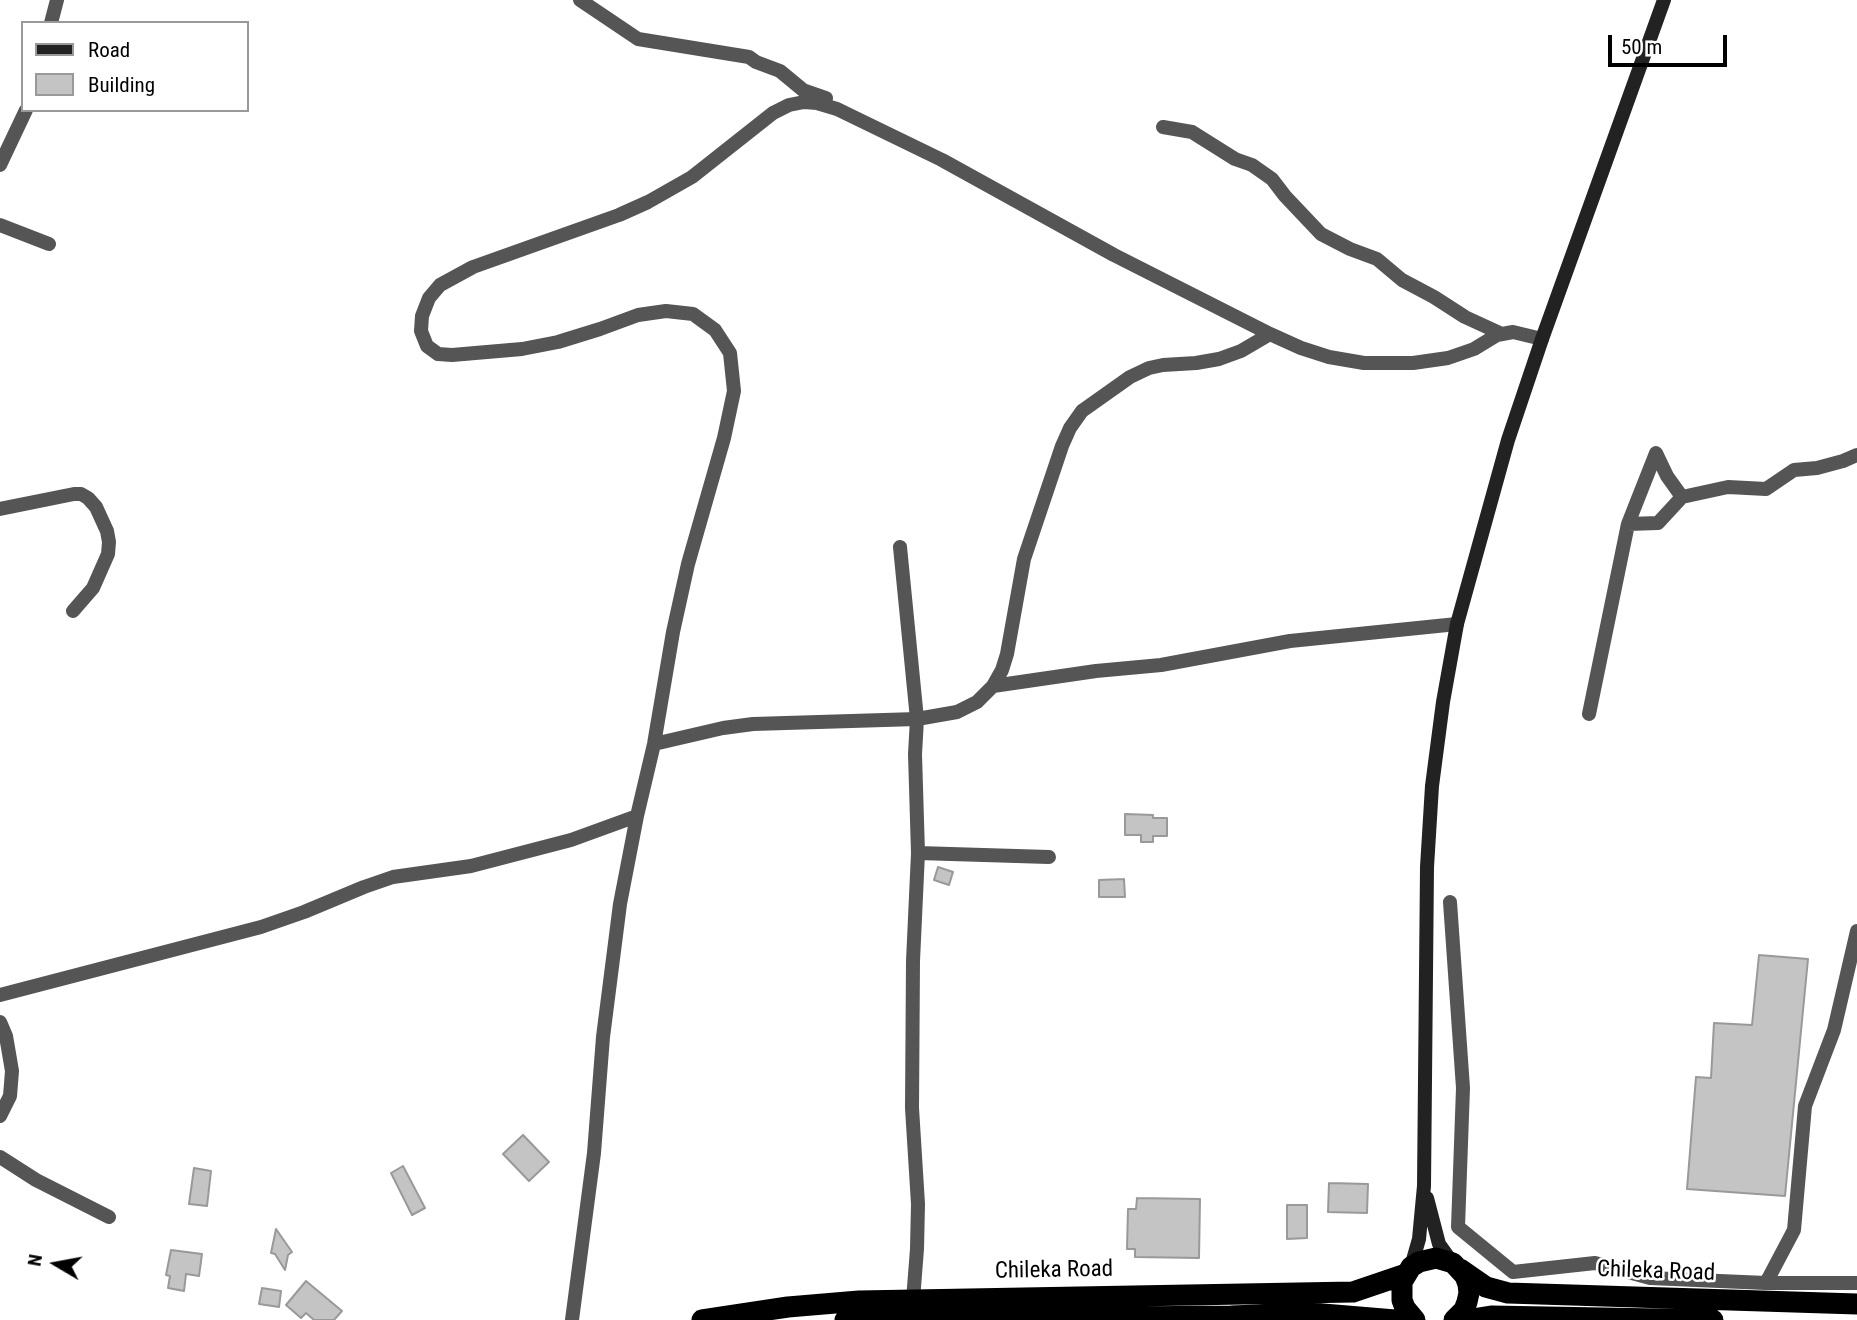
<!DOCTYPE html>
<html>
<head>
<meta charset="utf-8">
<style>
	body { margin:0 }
	#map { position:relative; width:1857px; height:1320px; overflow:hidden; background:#fff; font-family:"Roboto Condensed",sans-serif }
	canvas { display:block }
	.legend { position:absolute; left:21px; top:21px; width:228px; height:91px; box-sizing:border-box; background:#fff; border:2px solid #999; margin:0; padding:9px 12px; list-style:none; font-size:21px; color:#000 }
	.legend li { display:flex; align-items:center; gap:14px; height:35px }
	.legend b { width:35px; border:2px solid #999 }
	.north { position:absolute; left:21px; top:1229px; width:70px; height:70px; -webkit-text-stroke:5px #fff; paint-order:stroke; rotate:280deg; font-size:19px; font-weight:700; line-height:28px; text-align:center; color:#000 }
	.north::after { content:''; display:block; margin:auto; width:24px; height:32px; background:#000; clip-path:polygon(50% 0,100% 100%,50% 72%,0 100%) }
	.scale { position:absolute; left:1608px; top:35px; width:119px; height:32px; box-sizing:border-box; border:4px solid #000; border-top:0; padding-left:9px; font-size:21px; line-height:24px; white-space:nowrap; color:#000; -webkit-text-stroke:5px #fff; paint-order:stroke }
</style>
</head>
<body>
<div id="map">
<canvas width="1857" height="1320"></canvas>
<ul class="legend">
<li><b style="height:9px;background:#222"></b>Road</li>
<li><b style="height:19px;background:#c4c4c4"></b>Building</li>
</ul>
<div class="north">N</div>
<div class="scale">50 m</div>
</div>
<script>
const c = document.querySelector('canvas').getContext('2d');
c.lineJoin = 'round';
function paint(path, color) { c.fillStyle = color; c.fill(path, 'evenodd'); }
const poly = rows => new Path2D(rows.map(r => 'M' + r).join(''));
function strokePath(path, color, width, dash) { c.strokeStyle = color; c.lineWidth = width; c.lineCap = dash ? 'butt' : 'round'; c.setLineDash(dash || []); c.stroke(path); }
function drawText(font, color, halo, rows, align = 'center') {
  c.font = font + ' "Roboto Condensed",sans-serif'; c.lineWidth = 5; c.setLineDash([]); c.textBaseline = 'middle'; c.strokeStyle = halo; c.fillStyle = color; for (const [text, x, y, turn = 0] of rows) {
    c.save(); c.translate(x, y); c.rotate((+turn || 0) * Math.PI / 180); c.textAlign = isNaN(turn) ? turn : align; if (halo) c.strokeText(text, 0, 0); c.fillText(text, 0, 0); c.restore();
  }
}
const building = poly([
	[1125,814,1153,815,1153,818,1167,818,1167,836,1153,836,1153,842,1141,842,1141,835,1125,835,1125,814],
	[938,867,953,872,949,885,934,880,938,867],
	[1124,879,1125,897,1099,897,1099,880,1124,879],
	[1759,955,1808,959,1785,1196,1687,1189,1696,1077,1711,1078,1714,1023,1752,1025,1759,955],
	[523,1135,549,1162,529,1181,503,1154,523,1135],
	[403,1166,425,1208,412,1215,391,1173,403,1166],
	[194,1168,211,1171,207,1206,189,1204,194,1168],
	[1329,1183,1368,1184,1367,1213,1328,1212,1329,1183],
	[1137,1198,1200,1199,1199,1258,1135,1257,1135,1249,1127,1249,1128,1209,1136,1209,1137,1198],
	[1287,1205,1307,1205,1307,1238,1287,1239,1287,1205],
	[276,1229,292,1252,288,1255,285,1270,275,1254,271,1253,276,1229],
	[171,1250,202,1254,199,1276,186,1274,184,1291,168,1288,170,1276,166,1275,171,1250],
	[306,1281,342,1311,334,1320,314,1320,306,1313,301,1318,286,1305,306,1281],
	[262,1288,281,1291,279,1307,259,1304,262,1288]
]);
paint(building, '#c4c4c4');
strokePath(building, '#999', 2);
strokePath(poly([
	[580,0,638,39,749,57,756,62,780,71,803,90,826,98],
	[51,23,57,0],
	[1163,127,1192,132,1235,159,1252,165,1272,179,1285,196,1321,234,1350,249,1377,259,1402,280,1434,297,1465,317,1502,334],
	[0,165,26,110],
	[0,225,49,244],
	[1682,497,1667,476,1656,453,1628,524,1658,523,1682,497,1728,487,1766,489,1794,470,1817,468,1843,461,1857,455],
	[0,509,74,494,81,494,88,498,96,507,107,531,109,542,108,554,93,588,73,611],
	[900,547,917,719,915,754,918,853,913,961,912,1108,918,1204,917,1249,913,1300],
	[993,686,1096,671,1161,665,1290,641,1457,624],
	[1589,714,1628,524],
	[654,744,723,728,753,724,917,719,957,712,977,702,993,686,1002,670,1007,654,1024,559,1062,446,1070,428,1082,411,1130,377,1149,368,1163,365,1196,363,1219,359,1241,351,1270,334],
	[918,853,1049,857],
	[1450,902,1463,1088,1458,1227,1513,1272,1595,1263,1650,1278,1766,1283,1794,1230,1805,1106,1834,1030,1857,931],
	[0,995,261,927,304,912,364,887,393,877,471,866,571,840,637,816],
	[0,1022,6,1036,12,1071,10,1096,0,1116],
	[0,1157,36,1180,109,1217],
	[1766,1283,1857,1283],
	[572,1320,594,1153,603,1037,620,904,637,816,654,744,673,632,688,564,724,438,734,391,730,353,715,330,693,314,666,311,638,315,600,329,558,342,522,349,452,355,438,354,427,346,421,331,422,316,429,298,440,285,473,267,619,215,648,202,692,177,773,113,789,105,804,102,817,103,837,109,942,160,1114,255,1270,334,1301,348,1329,357,1364,363,1413,363,1448,358,1474,349,1497,335,1513,332,1542,339]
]), '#555', 14);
strokePath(poly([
	[1427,1198,1439,1244,1452,1262],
	[1411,1267,1419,1239,1424,1186,1427,867,1432,786,1443,702,1457,624,1508,440,1542,339,1664,0]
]), '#222', 14);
strokePath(poly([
	[1460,1269,1486,1287,1508,1293,1857,1304],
	[702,1320,788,1307,859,1301,1353,1292,1406,1274],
	[845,1320,862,1318,912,1319,1231,1316,1311,1313,1395,1320],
	[1415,1320,1405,1308,1402,1300,1402,1282,1411,1267,1419,1262,1436,1258,1453,1263,1465,1276,1468,1284,1469,1293,1467,1302,1464,1310,1454,1320],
	[1466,1320,1491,1316,1713,1320]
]), '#000', 21);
drawText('23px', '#000', '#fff', [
	["Chileka Road",1054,1271,-1],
	["Chileka Road",1656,1272,2]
]);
</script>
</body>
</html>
